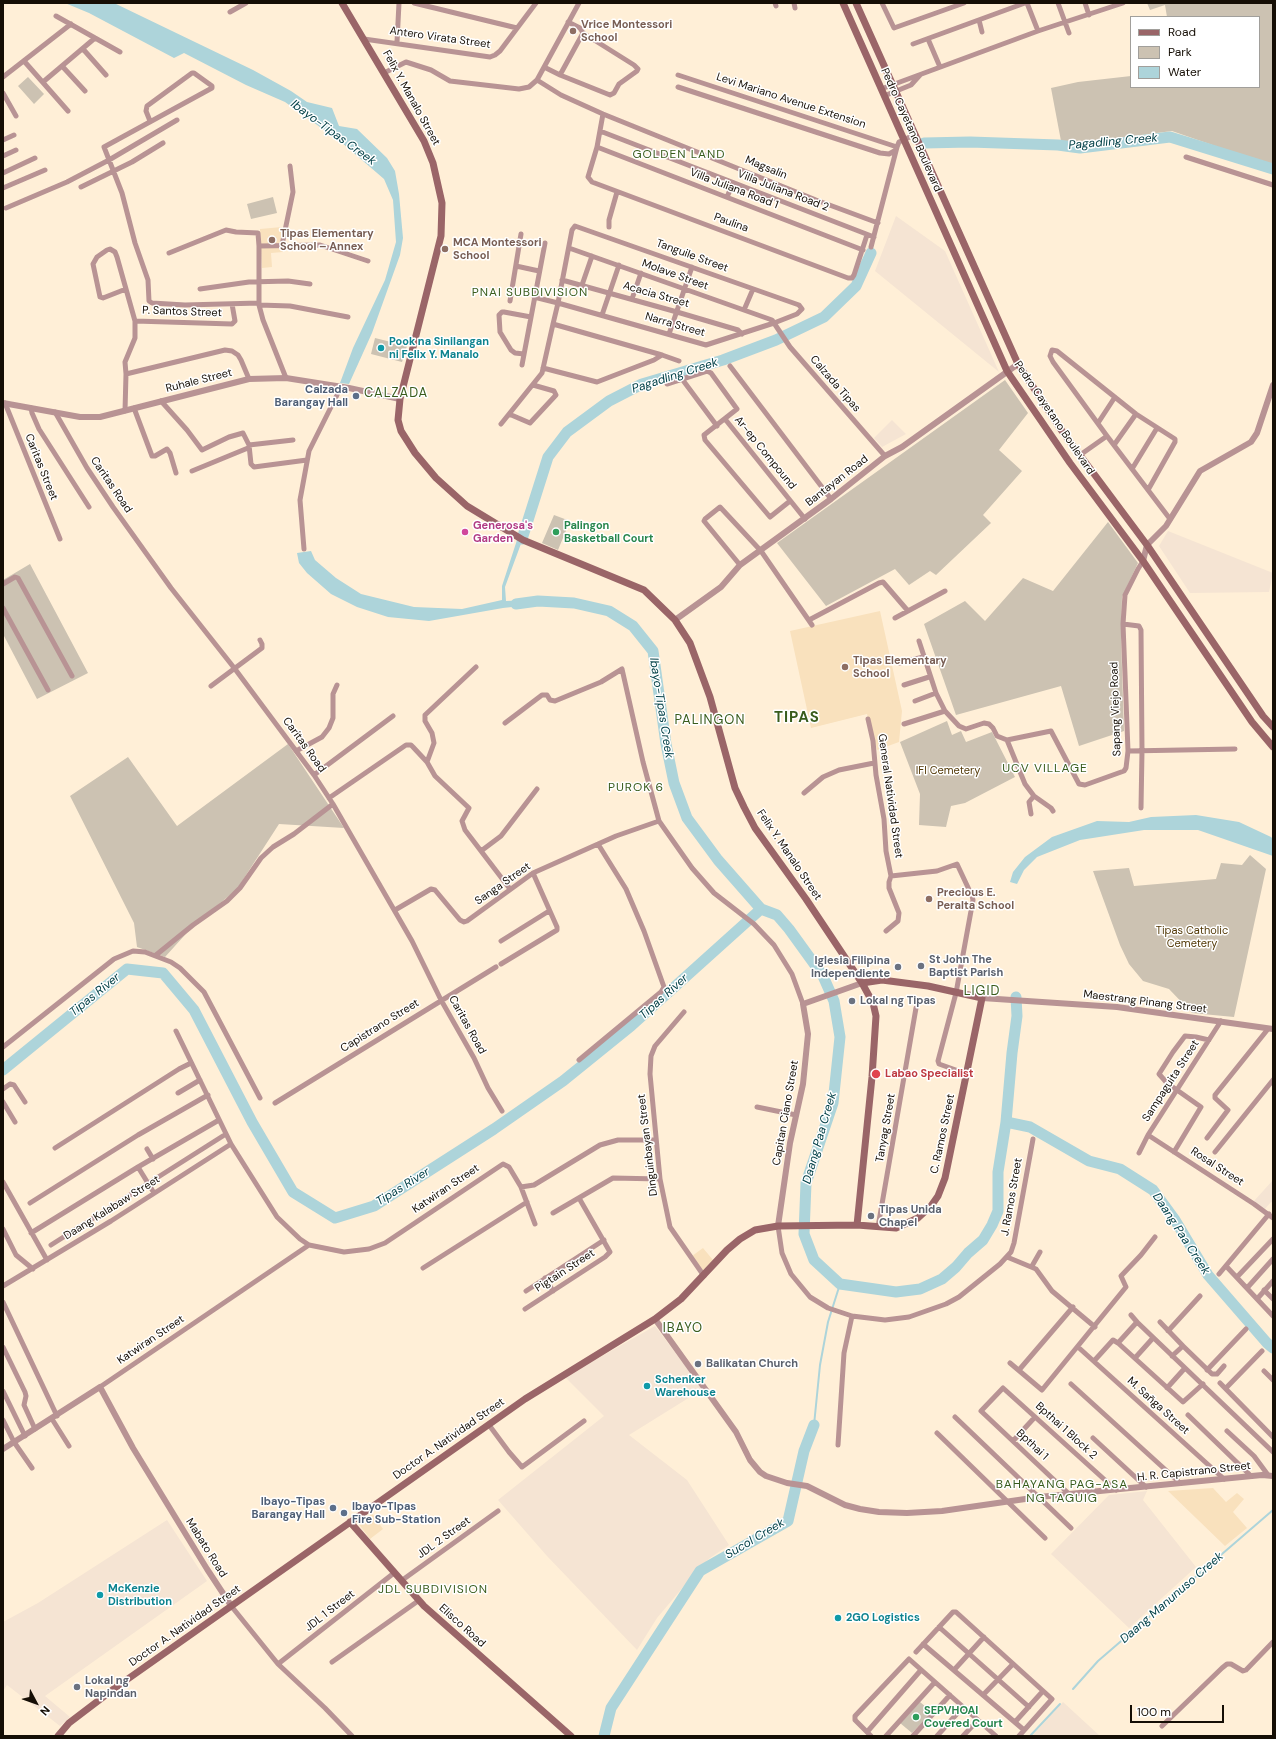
<!DOCTYPE html>
<html>
<head>
<meta charset="utf-8">
<style>
	body { margin:0 }
	#map { position:relative; width:1276px; height:1739px; overflow:hidden; background:#ffefd7; font-family:"DM Sans",sans-serif }
	canvas { display:block }
	.frame { position:absolute; inset:0; border:4px solid #150e05; pointer-events:none }
	.legend { position:absolute; left:1130px; top:16px; width:130px; height:72px; box-sizing:border-box; background:#fff; border:1px solid #a19f9b; margin:0; padding:5px 7px; list-style:none; font-size:12px; color:#150e05 }
	.legend li { display:flex; align-items:center; gap:8px; height:20px }
	.legend b { width:20px; border:1px solid #a19f9b }
	.north { position:absolute; left:16px; top:1683px; width:40px; height:40px; -webkit-text-stroke:3px #fff; paint-order:stroke; rotate:131deg; font-size:11px; font-weight:700; line-height:16px; text-align:center; color:#150e05 }
	.north::after { content:''; display:block; margin:auto; width:14px; height:18px; background:#150e05; clip-path:polygon(50% 0,100% 100%,50% 72%,0 100%) }
	.scale { position:absolute; left:1130px; top:1705px; width:94px; height:18px; box-sizing:border-box; border:2px solid #150e05; border-top:0; padding-left:5px; font-size:12px; line-height:14px; white-space:nowrap; color:#150e05; -webkit-text-stroke:3px #fff; paint-order:stroke }
</style>
</head>
<body>
<div id="map">
<canvas width="1276" height="1739"></canvas>
<div class="frame"></div>
<ul class="legend">
<li><b style="height:5px;background:#9a6568"></b>Road</li>
<li><b style="height:11px;background:#ccc2b2"></b>Park</li>
<li><b style="height:11px;background:#add4da"></b>Water</li>
</ul>
<div class="north">N</div>
<div class="scale">100 m</div>
</div>
<script>
const c = document.querySelector('canvas').getContext('2d');
c.lineJoin = 'round';
function paint(path, color) { c.fillStyle = color; c.fill(path, 'evenodd'); }
const poly = rows => new Path2D(rows.map(r => 'M' + r).join(''));
function strokePath(path, color, width, dash) { c.strokeStyle = color; c.lineWidth = width; c.lineCap = dash ? 'butt' : 'round'; c.setLineDash(dash || []); c.stroke(path); }
function drawText(font, color, halo, rows, align = 'center') {
  c.font = font + ' "DM Sans",sans-serif'; c.lineWidth = 3; c.setLineDash([]); c.textBaseline = 'middle'; c.strokeStyle = halo; c.fillStyle = color; for (const [text, x, y, turn = 0] of rows) {
    c.save(); c.translate(x, y); c.rotate((+turn || 0) * Math.PI / 180); c.textAlign = isNaN(turn) ? turn : align; if (halo) c.strokeText(text, 0, 0); c.fillText(text, 0, 0); c.restore();
  }
}
paint(poly([
	[282,227,283,252,271,253,272,267,262,268,260,229],
	[880,611,902,711,899,742,877,750,867,714,811,728,790,631],
	[703,1248,713,1260,702,1272,692,1256],
	[1213,1488,1226,1502,1237,1493,1244,1499,1233,1512,1247,1528,1225,1546,1168,1491],
	[372,1513,383,1529,370,1539,358,1523]
]), '#f9e1bd');
paint(poly([
	[896,216,945,251,999,372,875,271],
	[892,420,906,434,882,447,874,438],
	[1168,531,1273,573,1269,592,1190,593,1159,546],
	[1273,1180,1273,1203,1271,1202,1264,1210,1254,1201],
	[655,1326,703,1389,629,1435,687,1480,729,1545,710,1558,700,1567,657,1618,637,1650,547,1556,498,1500,604,1416,565,1377],
	[1147,1491,1143,1500,1196,1567,1129,1628,1051,1554,1109,1495],
	[167,1520,207,1581,45,1696,70,1717,60,1726,7,1685,3,1691,3,1622,38,1603],
	[1063,1702,1100,1736,1032,1736]
]), '#f5e4d3');
paint(poly([
	[1147,3,1273,3,1273,164,1270,165,1172,131,1088,142,1061,141,1051,88,1078,82,1131,76,1131,87,1259,87,1259,17,1167,17,1165,5,1150,10],
	[28,77,44,94,34,104,18,86],
	[273,197,277,213,251,219,247,204],
	[375,338,407,346,402,362,371,354],
	[1005,380,1028,413,999,450,1022,471,983,515,991,523,936,575,930,571,909,585,895,569,826,606,777,543],
	[554,515,570,521,558,550,542,543],
	[1108,522,1138,563,1122,597,1121,638,1124,731,1079,746,1061,686,956,715,924,624,965,601,985,621,1023,578,1053,591],
	[30,564,88,673,37,699,3,634,3,580],
	[947,721,952,735,961,731,966,742,992,732,1015,777,965,803,951,806,946,827,919,825,920,794,900,742],
	[288,744,344,828,279,824,237,889,193,926,165,957,137,947,134,923,70,796,128,757,177,826],
	[1250,855,1266,869,1234,1017,1192,1013,1169,989,1143,981,1129,964,1120,945,1093,871,1129,868,1134,886,1216,879,1221,863,1242,865],
	[920,1702,932,1712,912,1733,900,1723]
]), '#ccc2b2');
paint(poly([
	[65,3,114,3,253,70,291,91,307,102,332,108,339,126,357,129,387,158,395,171,399,194,403,238,400,255,372,333,349,384,340,383,353,348,385,280,396,242,393,200,384,179,341,142,285,102,246,85,184,53,174,58,89,13],
	[517,540,522,541,505,587,506,601,530,600,530,605,503,608,429,621,388,617,357,607,331,594,307,573,299,563,297,553,311,551,315,560,336,578,361,594,414,607,462,609,502,600,502,586],
	[1196,815,1239,822,1271,837,1273,839,1273,856,1198,830,1144,830,1080,840,1037,857,1024,870,1017,884,1010,882,1013,872,1025,857,1052,837,1097,821,1129,822,1151,817]
]), '#add4da');
strokePath(poly([
	[814,1425,820,1365,828,1322,840,1284],
	[1073,1689,1098,1661,1273,1510],
	[1030,1736,1060,1704]
]), '#add4da', 2);
strokePath(poly([
	[924,143,970,142,1058,145,1080,148,1170,137,1273,169],
	[522,539,548,457,567,432,609,401,642,384,723,360,776,340,824,317,856,286,871,253],
	[516,604,538,601,574,603,609,611,633,626,653,651,666,744,674,783,687,818,718,860,761,909,777,915,789,929,823,976,834,1001,840,1037,833,1103,806,1183,804,1234,814,1260,840,1284,896,1292,920,1289,942,1279,956,1267,968,1253,983,1240,992,1225,998,1211,998,1172,1006,1122,1030,1127,1089,1161,1120,1169,1153,1190,1175,1220,1208,1275,1267,1343,1273,1348],
	[3,1070,127,969,163,973,194,1010,252,1122,293,1192,335,1218,374,1206,494,1129,563,1081,631,1026,761,909],
	[1006,1122,1012,1053,1017,1016,1016,997],
	[604,1736,611,1708,700,1571,788,1521,804,1451,814,1425]
]), '#add4da', 11);
strokePath(poly([
	[414,3,517,28],
	[775,3,776,6],
	[794,3,795,8],
	[882,3,894,28,964,3],
	[1027,3,1038,31],
	[1058,3,1069,33],
	[1085,3,1089,15],
	[230,12,246,3],
	[56,16,120,52],
	[979,20,982,32],
	[364,39,490,57,495,55,500,51,536,3],
	[928,39,940,67],
	[397,42,399,3],
	[913,44,1025,3],
	[83,49,106,75],
	[24,61,68,111],
	[62,66,85,91],
	[544,67,560,75,610,95,614,93,619,84,637,71,638,69,634,65,583,33,580,28,568,22],
	[384,73,406,62,431,70,450,81,519,89,529,87,537,80,579,3],
	[560,75,583,33],
	[678,75,897,147],
	[3,77,71,24],
	[537,80,561,95,603,114,816,200,878,223],
	[43,82,95,38],
	[678,87,880,153,889,154,896,150],
	[881,89,1038,31,1123,3],
	[3,93,16,116],
	[884,96,911,85,920,75],
	[603,114,597,147,588,177,592,182,848,278,852,278,854,275,867,235],
	[150,121,146,111,147,106,192,73,194,73,212,86,212,88,104,147,122,193,135,243,148,280,149,301,152,303,185,305,259,303],
	[600,131,874,237],
	[3,140,14,135],
	[597,147,863,250],
	[3,156,16,150],
	[1186,157,1273,185],
	[3,173,35,158],
	[81,187,132,162,163,143],
	[3,188,45,170],
	[727,197,733,183],
	[6,208,67,182,109,160,177,120],
	[609,227,609,220,617,192],
	[282,245,293,192,290,166],
	[259,246,320,245,368,261],
	[871,247,897,147,899,142,914,135],
	[569,248,772,320,790,347,885,456],
	[169,253,226,230,236,232,258,233,259,246,259,305,263,320,286,378],
	[516,266,539,271],
	[562,280,677,312,738,330,742,334],
	[582,285,592,256],
	[200,289,249,282,288,281,310,284],
	[632,299,641,273],
	[510,301,521,234],
	[259,305,290,306,348,317],
	[744,310,753,289],
	[602,315,619,265],
	[135,321,232,324,235,321,232,304],
	[553,324,662,355],
	[669,334,692,267],
	[524,354,515,353,511,350,500,332,499,315,502,312,504,312,531,317],
	[522,365,545,243],
	[730,366,831,499],
	[543,368,597,382,654,360,662,355,679,361],
	[126,374,125,362,135,338,135,321,117,257,115,252,110,249,107,250,97,257,93,264,100,297,103,298,126,289],
	[682,379,717,426],
	[667,384,707,371,711,373,737,409,704,435,705,440,770,517,790,501],
	[161,401,187,430,202,450,229,437,243,433,249,445,251,464,254,467,307,460],
	[5,403,60,539],
	[31,408,32,413,39,429,89,507],
	[134,408,152,456,155,456,167,449,170,453,176,473],
	[125,411,126,374,225,350,232,351,238,355,241,360,249,379],
	[55,412,87,468,113,507,171,588,235,669,314,775,333,804,412,941,441,1000,474,1058,488,1088,502,1111],
	[509,414,530,423,556,395,554,391,533,385],
	[725,419,805,519],
	[1098,423,1115,397],
	[501,424,542,373,553,324,558,303,572,230,575,226,799,305,802,309,797,314,774,323,706,345,558,303,534,297],
	[249,445,293,440],
	[1114,445,1136,414],
	[1080,455,1107,436],
	[1132,469,1157,428],
	[192,471,248,448],
	[1148,490,1175,442,1175,439,1136,414,1057,351,1052,350,1050,356,1053,362,1107,436,1170,519],
	[304,549,300,500,309,451,337,395,339,386],
	[740,565,704,521,705,519,720,507,761,551,812,625],
	[3,584,15,577,18,578,72,676],
	[3,608,48,690],
	[895,618,945,591],
	[809,620,879,583,883,582,908,611],
	[1123,624,1139,626,1141,630,1142,751,1141,808],
	[919,641,936,693,945,711,959,726,966,729,984,723,989,724,993,728,997,736,1007,740,1051,731,1079,784,1085,785,1124,771,1126,768,1128,751,1123,624,1125,595,1138,569,1143,561],
	[900,663,923,657],
	[476,667,425,715,425,721,432,733,434,743,427,762,435,776,469,808,462,821,465,830,510,889],
	[904,685,929,677],
	[211,686,262,648,262,644,260,640],
	[915,701,936,693],
	[868,719,873,741,876,775,884,819,886,851,891,876,889,882,889,888,899,913,898,921,886,931],
	[505,723,542,695,547,695,550,700,555,701,601,682,622,669,643,762,659,821,692,868,714,893,754,924,774,945,792,974,803,1004],
	[904,724,945,711],
	[1007,740,1025,784,1034,796,1029,802,1031,814],
	[296,751,322,737,329,728,333,718,333,694,337,685],
	[1128,751,1235,749],
	[314,775,393,716],
	[804,793,823,777,839,770,874,763],
	[1034,796,1051,808,1053,811],
	[329,798,406,745,411,745,413,747,427,762],
	[481,851,501,836,537,789],
	[891,876,937,871,957,864,972,896,973,900,956,993,938,1061,939,1064,967,1074],
	[395,910,431,889,435,890,460,920,464,922,467,921,533,873,616,836,659,821],
	[501,941,549,911],
	[156,955,193,925,227,901,240,888,261,858,273,847,294,834,333,804],
	[501,964,557,930,557,927,533,873],
	[684,1012,655,1046,651,1056,650,1074,660,1179,670,1227,704,1276],
	[176,1031,231,1144,277,1217,300,1239,309,1245,344,1252,369,1249,385,1243,503,1164,509,1167,521,1187,535,1224],
	[3,1047,114,959,133,951,145,952,171,962,180,968,204,992,260,1098],
	[579,1060,661,992,664,987,644,931,626,889,598,844],
	[3,1089,10,1084,14,1085,25,1102],
	[178,1093,200,1080],
	[3,1102,15,1122],
	[275,1103,496,967],
	[757,1107,796,1115],
	[1148,1135,1254,1204,1273,1218],
	[1207,1138,1228,1110,1215,1098,1215,1095,1268,1029],
	[55,1148,179,1069,191,1063],
	[147,1149,153,1159],
	[1174,1152,1201,1107,1167,1083,1159,1074,1173,1052,1185,1036,1196,1037,1209,1040],
	[1215,1152,1273,1080],
	[1139,1153,1148,1135,1221,1021],
	[138,1167,154,1193],
	[3,1182,47,1260],
	[521,1187,534,1185,600,1145,618,1140,656,1140],
	[30,1203,138,1135,208,1095],
	[553,1213,613,1178,660,1179],
	[778,1226,782,1253,791,1274,810,1297,828,1308,852,1316,885,1320,909,1317,946,1304,959,1297,1000,1264,1011,1252,1014,1243,1033,1139],
	[878,1227,916,1008],
	[3,1229,16,1255,33,1269],
	[31,1233,138,1167,219,1120],
	[51,1245,226,1134],
	[1007,1257,1036,1269,1052,1291,1095,1327],
	[1032,1266,1040,1252],
	[1226,1266,1273,1316],
	[423,1268,527,1202],
	[1219,1274,1269,1214],
	[1237,1277,1273,1239],
	[545,1278,553,1291],
	[3,1286,111,1221,231,1144],
	[1247,1288,1273,1259],
	[1264,1290,1273,1299],
	[526,1291,604,1240],
	[1257,1299,1273,1281],
	[3,1302,57,1416],
	[525,1309,605,1257,610,1252,579,1198],
	[1131,1315,1137,1322],
	[1160,1322,1183,1346],
	[1168,1331,1200,1296],
	[1118,1343,1183,1402,1203,1384],
	[3,1347,25,1392,26,1396,24,1405,35,1429],
	[1078,1347,1224,1479],
	[1172,1356,1183,1346,1212,1374,1217,1374,1224,1366],
	[1135,1358,1153,1338],
	[1094,1361,1113,1340,1118,1343,1137,1322,1273,1452],
	[1010,1363,1042,1390,1126,1287,1121,1276,1141,1255,1155,1237],
	[1019,1370,1073,1307],
	[1207,1370,1246,1329],
	[1264,1371,1273,1380],
	[1220,1383,1273,1437],
	[1071,1384,1180,1483],
	[100,1387,309,1245],
	[1167,1388,1185,1368],
	[1226,1388,1262,1351],
	[3,1391,25,1436],
	[1188,1415,1251,1476],
	[955,1417,1071,1528],
	[52,1419,69,1446],
	[3,1420,14,1442,32,1468],
	[489,1425,509,1452,522,1467,584,1421],
	[1227,1431,1254,1456,1268,1475],
	[937,1433,1045,1538],
	[1093,1438,1146,1487],
	[1013,1441,1035,1417],
	[838,1445,844,1353,852,1316],
	[1069,1494,981,1411,1003,1388,1116,1490],
	[401,1581,498,1511],
	[232,1607,278,1664,325,1708,352,1736],
	[939,1627,1029,1707],
	[923,1644,1024,1730],
	[916,1652,953,1612,956,1612,1052,1699,1019,1736],
	[332,1662,418,1601],
	[278,1664,394,1573],
	[954,1670,984,1637],
	[983,1695,1013,1664],
	[1015,1722,1043,1691],
	[1162,1726,1222,1668,1227,1664,1231,1664,1243,1671,1246,1670,1273,1642],
	[867,1732,921,1670],
	[871,1736,855,1720,855,1716,909,1659,996,1736],
	[886,1736,935,1682],
	[913,1736,950,1695],
	[937,1736,963,1707],
	[963,1736,978,1720]
]), '#b89394', 5);
strokePath(poly([
	[3,403,80,417,100,417,249,379,286,378,349,388,400,399],
	[1143,561,1147,545,1166,526,1200,471,1251,442,1257,433,1273,385],
	[675,620,721,587,740,565,831,499,885,456,902,447,1018,364],
	[982,998,1117,1007,1273,1029],
	[778,1226,790,1143,803,1084,808,1034,803,1004,862,983],
	[655,1319,736,1432,750,1460,760,1472,766,1476,787,1483,807,1486,845,1505,860,1509,879,1512,907,1513,942,1511,1039,1497,1262,1475,1273,1476],
	[3,1449,100,1387,133,1448,207,1569,232,1607]
]), '#b89394', 6);
strokePath(poly([
	[342,3,424,141,433,163,442,203,441,236,400,399,398,420,401,431,415,453,436,478,467,506,523,540,644,590,675,620,690,643,710,697,735,788,744,807,755,828,806,899,862,983,873,1003,876,1016,872,1077,857,1225],
	[843,3,1007,371,1070,463,1143,561,1252,722,1273,747],
	[856,3,1018,364,1062,431,1147,545,1263,716,1273,727],
	[350,1522,424,1606,571,1736],
	[58,1736,69,1723,115,1688,525,1399,655,1319,681,1299,727,1250,740,1239,755,1230,778,1226,857,1225,896,1228,918,1218,931,1206,938,1196,945,1178,982,998,928,986,882,980,862,983]
]), '#9a6568', 7);
for (const [x, y, r, color] of [
	[573,31,4,"#8d6e63"],
	[272,240,4,"#8d6e63"],
	[445,249,4,"#8d6e63"],
	[381,348,4,"#0f9aa8"],
	[356,396,4,"#5c6f8a"],
	[465,532,4,"#d1479c"],
	[556,532,4,"#2e9e5b"],
	[845,667,4,"#8d6e63"],
	[929,899,4,"#8d6e63"],
	[921,966,4,"#6b7280"],
	[898,967,4,"#6b7280"],
	[852,1001,4,"#6b7280"],
	[876,1074,5,"#e0444e"],
	[871,1216,4,"#6b7280"],
	[698,1364,4,"#6b7280"],
	[647,1386,4,"#0f9aa8"],
	[333,1508,4,"#5c6f8a"],
	[344,1513,4,"#5c6f8a"],
	[100,1595,4,"#0f9aa8"],
	[838,1618,4,"#0f9aa8"],
	[77,1687,4,"#6b7280"],
	[916,1717,4,"#2e9e5b"]
]) { const dot = new Path2D(); dot.arc(x, y, r, 0, 2 * Math.PI); c.fillStyle = color; c.fill(dot); strokePath(dot, '#fff', 1.5); }
drawText('bold 11px', '#785e54', '#fff', [
	["Vrice Montessori",581,25],
	["School",581,38],
	["Tipas Elementary",280,234],
	["School – Annex",280,247],
	["MCA Montessori",453,243],
	["School",453,256],
	["Tipas Elementary",853,661],
	["School",853,674],
	["Precious E.",937,893],
	["Peralta School",937,906]
], 'left');
drawText('11px', '#150e05', '#fff', [
	["Antero Virata Street",440,38,8],
	["Felix Y. Manalo Street",411,98,61],
	["Levi Mariano Avenue Extension",791,101,18],
	["Pedro Cayetano Boulevard",911,130,66],
	["Magsalin",766,168,22],
	["Villa Juliana Road 1",734,189,21],
	["Villa Juliana Road 2",783,191,21],
	["Paulina",731,223,20],
	["Tanguile Street",692,256,20],
	["Molave Street",675,275,20],
	["Acacia Street",656,295,16],
	["P. Santos Street",182,312,2],
	["Narra Street",675,325,16],
	["Ruhale Street",199,381,-14],
	["Calzada Tipas",835,384,49],
	["Pedro Cayetano Boulevard",1054,418,56],
	["Ar-ep Compound",765,453,51],
	["Caritas Street",41,467,68],
	["Bantayan Road",837,481,-38],
	["Caritas Road",111,485,56],
	["Sapang Viejo Road",1116,709,-92],
	["Caritas Road",304,745,54],
	["General Natividad Street",890,796,82],
	["Felix Y. Manalo Street",789,855,56],
	["Sanga Street",503,884,-35],
	["Maestrang Pinang Street",1145,1002,7],
	["Caritas Road",467,1025,61],
	["Capistrano Street",380,1026,-32],
	["Sampaguita Street",1171,1081,-57],
	["Capitan Ciano Street",786,1113,-80],
	["Tanyag Street",886,1128,-80],
	["C. Ramos Street",943,1134,-78],
	["Dinguinbayan Street",648,1145,-97],
	["Rosal Street",1217,1167,33],
	["Katwiran Street",446,1189,-34],
	["J. Ramos Street",1012,1197,-80],
	["Daang Kalabaw Street",112,1208,-32],
	["Pigtain Street",565,1271,-33],
	["Katwiran Street",151,1340,-34],
	["M. Sañga Street",1158,1406,42],
	["Bpthai 1 Block 2",1066,1431,42],
	["Doctor A. Natividad Street",449,1439,-35],
	["Bpthai 1",1032,1445,43],
	["H. R. Capistrano Street",1194,1472,-6],
	["JDL 2 Street",444,1538,-36],
	["Mabato Road",206,1548,58],
	["JDL 1 Street",330,1611,-38],
	["Doctor A. Natividad Street",185,1626,-35],
	["Elisco Road",462,1626,42]
]);
drawText('bold 11px', '#0d838f', '#fff', [
	["Pook na Sinilangan",389,342],
	["ni Felix Y. Manalo",389,355],
	["Schenker",655,1380],
	["Warehouse",655,1393],
	["McKenzie",108,1589],
	["Distribution",108,1602],
	["2GO Logistics",846,1618]
], 'left');
drawText('bold 11px', '#4e5e75', '#fff', [
	["Calzada",348,390],
	["Barangay Hall",348,403],
	["Ibayo-Tipas",325,1502],
	["Barangay Hall",325,1515],
	["Ibayo-TIpas",352,1507,"left"],
	["Fire Sub-Station",352,1520,"left"]
], 'right');
drawText('bold 11px', '#b23c85', '#fff', [
	["Generosa's",473,526],
	["Garden",473,539]
], 'left');
drawText('bold 11px', '#27864d', '#fff', [
	["Palingon",564,526],
	["Basketball Court",564,539],
	["SEPVHOAI",924,1711],
	["Covered Court",924,1724]
], 'left');
drawText('11px', '#533907', '#fff', [
	["IFI Cemetery",948,771],
	["Tipas Catholic",1192,931],
	["Cemetery",1192,944]
]);
drawText('bold 11px', '#5b616d', '#fff', [
	["St John The",929,960],
	["Baptist Parish",929,973],
	["Iglesia Filipina",890,961,"right"],
	["Independiente",890,974,"right"],
	["Lokal ng Tipas",860,1001],
	["Tipas Unida",879,1210],
	["Chapel",879,1223],
	["Balikatan Church",706,1364],
	["Lokal ng",85,1681],
	["Napindan",85,1694]
], 'left');
drawText('bold 11px', '#be3a42', '#fff', [
	["Labao Specialist",885,1074]
], 'left');
drawText('italic 12px', '#034148', '#fff', [
	["Ibayo-Tipas Creek",333,133,36],
	["Pagadling Creek",1113,142,-5],
	["Pagadling Creek",675,376,-18],
	["Ibayo-Tipas Creek",661,708,81],
	["Tipas River",95,995,-39],
	["Tipas River",664,997,-42],
	["Daang Paa Creek",820,1138,-74],
	["Tipas River",403,1187,-32],
	["Daang Paa Creek",1181,1234,57],
	["Sucol Creek",755,1539,-31],
	["Daang Manunuso Creek",1172,1598,-41]
]);
c.letterSpacing = '1px';
drawText('12px', '#395c1c', '#fff', [
	["GOLDEN LAND",679,155],
	["PNAI SUBDIVISION",530,293],
	["UCV VILLAGE",1045,769],
	["PUROK 6",636,788],
	["BAHAYANG PAG-ASA",1062,1485],
	["NG TAGUIG",1062,1499],
	["JDL SUBDIVISION",433,1590]
]);
c.letterSpacing = '0px';
c.letterSpacing = '1px';
drawText('13px', '#395c1c', '#fff', [
	["CALZADA",396,394],
	["PALINGON",710,721],
	["LIGID",982,992],
	["IBAYO",683,1329]
]);
c.letterSpacing = '0px';
c.letterSpacing = '1px';
drawText('bold 15px', '#395c1c', '#fff', [
	["TIPAS",797,718]
]);
c.letterSpacing = '0px';
</script>
</body>
</html>
